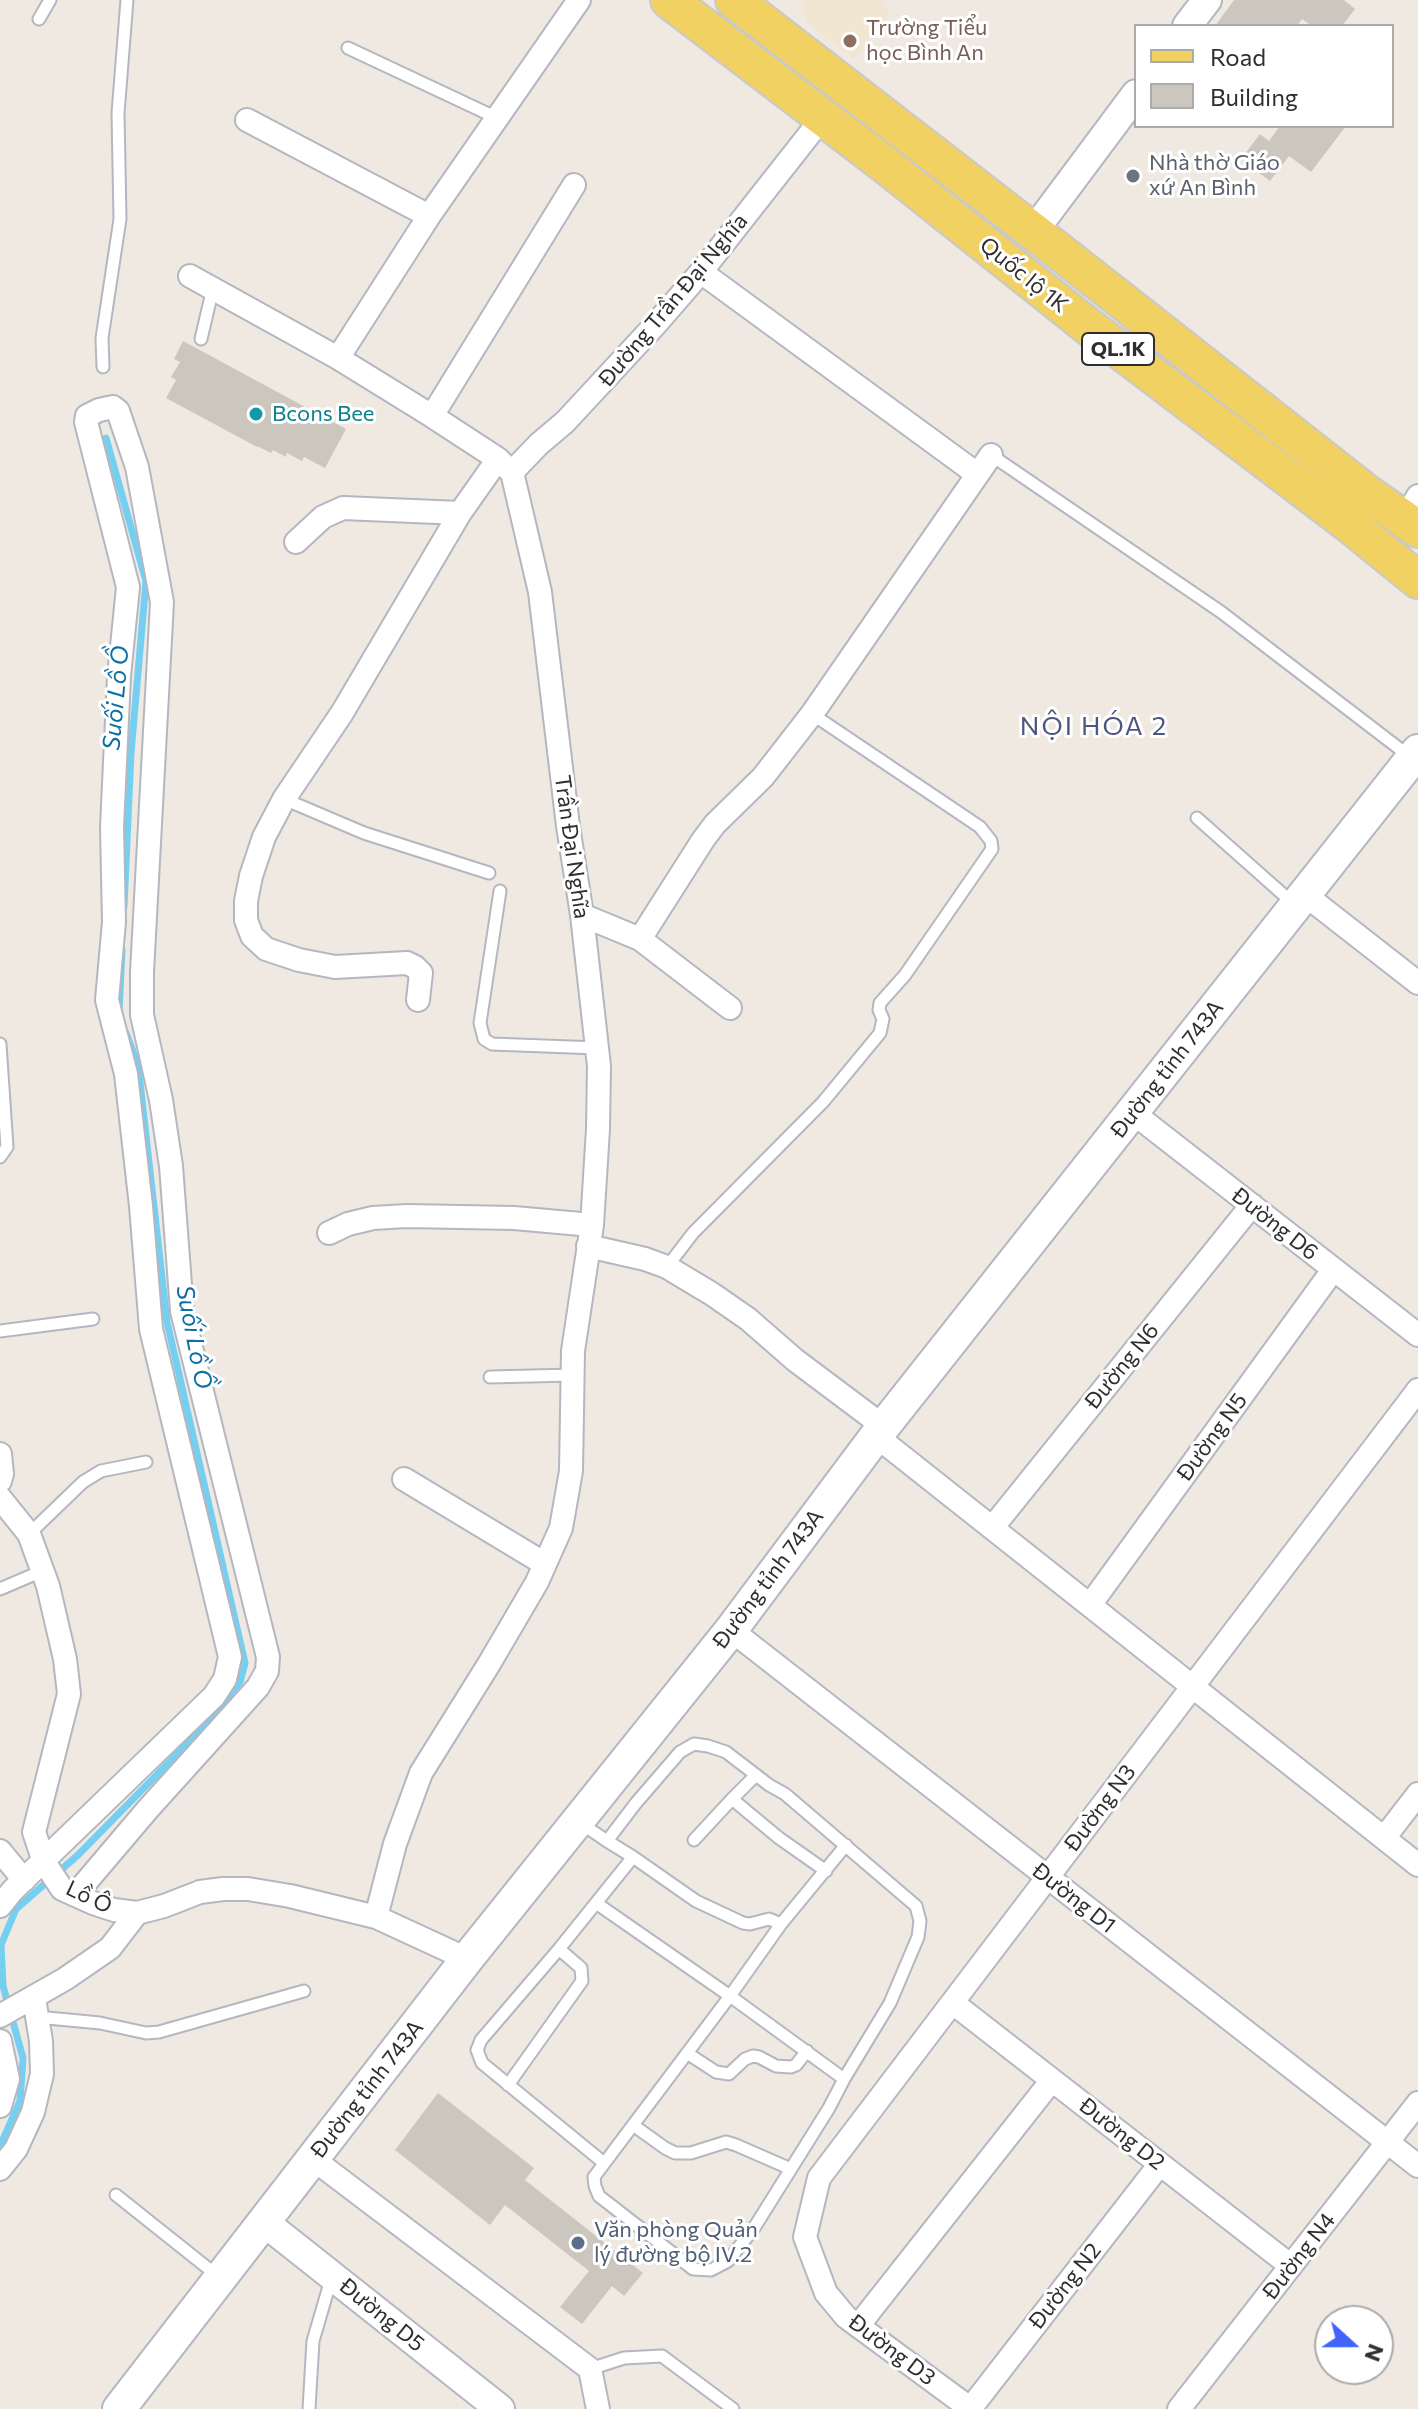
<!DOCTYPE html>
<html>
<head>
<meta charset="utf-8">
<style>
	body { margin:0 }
	#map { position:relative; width:1418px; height:2409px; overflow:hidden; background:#efe9e1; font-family:Commissioner,sans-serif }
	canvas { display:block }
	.legend { position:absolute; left:1134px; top:24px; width:260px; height:104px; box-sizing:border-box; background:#fff; border:2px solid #ababab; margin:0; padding:10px 14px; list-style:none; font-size:24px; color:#2e2e2e }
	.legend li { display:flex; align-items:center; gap:16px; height:40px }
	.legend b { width:40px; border:2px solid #ababab }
	.north { position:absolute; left:1314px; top:2305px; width:80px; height:80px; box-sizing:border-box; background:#fff; border:2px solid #ababab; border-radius:50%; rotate:111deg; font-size:22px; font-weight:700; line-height:32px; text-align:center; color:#2e2e2e }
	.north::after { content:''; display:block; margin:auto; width:28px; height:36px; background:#4264fb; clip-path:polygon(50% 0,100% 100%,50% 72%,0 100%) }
</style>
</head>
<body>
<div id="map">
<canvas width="1418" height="2409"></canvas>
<ul class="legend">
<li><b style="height:10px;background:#f2d163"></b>Road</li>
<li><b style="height:22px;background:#cbc7bf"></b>Building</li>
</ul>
<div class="north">N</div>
</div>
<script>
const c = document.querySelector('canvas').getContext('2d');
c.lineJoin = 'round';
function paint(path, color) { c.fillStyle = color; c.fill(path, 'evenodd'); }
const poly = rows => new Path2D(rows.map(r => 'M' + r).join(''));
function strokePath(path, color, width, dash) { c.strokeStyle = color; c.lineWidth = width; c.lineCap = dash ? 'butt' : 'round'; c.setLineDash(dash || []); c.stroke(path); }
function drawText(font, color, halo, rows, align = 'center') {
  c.font = font + ' Commissioner,sans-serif'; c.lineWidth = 6; c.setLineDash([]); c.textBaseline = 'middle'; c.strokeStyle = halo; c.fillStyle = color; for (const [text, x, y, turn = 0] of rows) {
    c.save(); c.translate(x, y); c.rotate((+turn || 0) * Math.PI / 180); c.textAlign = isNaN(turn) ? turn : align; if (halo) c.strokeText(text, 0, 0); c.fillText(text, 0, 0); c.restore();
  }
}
paint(poly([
	[797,0,884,0,882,3,890,14,854,59,806,22,804,6]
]), '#f0e6d1');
strokePath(poly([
	[106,438,146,581,131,753,124,906],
	[119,1013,122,950],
	[0,2146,20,2101,23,2058,3,1986,1,1945,16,1909,78,1855,192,1739,240,1682,245,1663,167,1322,138,1065,126,1033]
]), '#75cff0', 7);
paint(poly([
	[1234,0,1344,0,1355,9,1342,26,1312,26,1302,19,1297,26,1215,26],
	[1280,126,1346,126,1311,172,1289,156,1270,181,1241,159,1260,134,1269,141],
	[183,341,346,429,325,468,304,457,302,461,287,453,286,457,273,450,271,453,257,446,257,447,166,398,176,380,171,377,180,362,174,359],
	[438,2093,534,2168,525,2180,643,2273,624,2296,612,2286,582,2324,560,2307,589,2271,505,2205,490,2225,395,2150]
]), '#cbc7bf');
const service = poly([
	[39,19,50,0],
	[348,48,497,118],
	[201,339,213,288],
	[103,367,102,338,120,219,118,113,127,0],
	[991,455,1221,612,1409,756],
	[284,799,364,833,489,873],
	[1197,818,1295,905],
	[500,891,480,1023,484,1039,492,1044,597,1048],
	[0,1044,7,1147,0,1157],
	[667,1267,693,1233,823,1102,880,1033,883,1019,879,1010,880,1003,905,975,992,849,991,841,980,827,812,714],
	[0,1331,93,1319],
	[490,1377,573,1375],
	[29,1534,83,1482,101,1471,146,1462],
	[0,1589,42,1571],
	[732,1799,756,1775],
	[579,1822,607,1841,633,1857,696,1901,743,1923,750,1924,769,1919,781,1924,730,1996,844,2079,890,2003,918,1937,920,1921,916,1906,785,1794,769,1785,726,1752,708,1746,694,1744,680,1752,636,1803,607,1841],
	[694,1840,732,1799,779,1838,826,1871],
	[596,1903,730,1996,594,2177,595,2186,599,2196,693,2269,711,2270,728,2261,754,2228,829,2108,844,2079],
	[781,1924,846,1845],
	[37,2017,100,2023,146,2033,159,2032,304,1991],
	[687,2053,716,2072,729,2074,745,2059,753,2056,759,2057,776,2066,791,2067,796,2065,807,2051],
	[508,2085,582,1981,581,1968,559,1949],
	[633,2125,665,2148,675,2153,691,2153,726,2142,736,2145,791,2169],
	[604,2163,482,2063,477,2050,481,2040,559,1949,633,1857],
	[116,2195,219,2277],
	[590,2369,624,2358,662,2356,733,2409],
	[309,2409,313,2341,332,2276]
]);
const minor = poly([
	[247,120,429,216],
	[701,272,977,474],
	[190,276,338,358,432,416,498,459,508,469],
	[338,358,429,216,579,0],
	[432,416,574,185],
	[512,472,539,444,565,422,655,325,701,272,823,117],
	[1405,519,1418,496],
	[296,542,323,517,343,508,460,513],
	[1304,894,1418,983],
	[582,915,640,939,703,840,715,824,763,777,812,714,991,455],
	[640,939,730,1008],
	[418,1000,421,973,415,967,407,963,335,967,299,960,266,949,252,936,246,920,246,901,251,876,264,837,284,799,342,713,460,513,498,459],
	[1132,1112,1418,1335],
	[329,1233,348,1224,373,1218,407,1216,514,1218,592,1225],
	[588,1246,645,1259,667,1267,712,1294,748,1319,795,1360,883,1426],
	[876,1436,1418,1865],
	[0,1454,2,1474,0,1481],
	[404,1479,545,1564],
	[0,1498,29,1534,48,1586,65,1659,69,1694,34,1832,44,1862,62,1889,93,1903,114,1910,137,1913,164,1906,200,1892,223,1889,248,1889,290,1896,376,1917,467,1959],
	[992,1528,1252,1205],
	[1090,1605,1333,1270],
	[731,1630,1418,2166],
	[1384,1838,1418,1794],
	[0,1851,24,1880],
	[0,1906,13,1890,214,1696,225,1679,230,1657,151,1329,141,1206,126,1074,107,1000,114,922,112,827,119,676,128,587,86,422,87,416,99,410,113,407,118,411,137,467,162,602,142,972,142,1015,161,1100,171,1166,182,1311,268,1657,267,1671,258,1687,148,1809,75,1895],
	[376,1917,395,1844,421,1773,489,1664,537,1582,561,1528,571,1471,573,1351,592,1225,598,1129,599,1066,582,915,568,826,540,592,512,472],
	[953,2003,1291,2266],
	[0,2016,65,1979,110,1948,137,1913],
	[0,2041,8,2079,0,2106],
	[313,2159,590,2369,598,2409],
	[0,2169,16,2149,33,2112,42,2074,41,2041,34,1998],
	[858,2326,1052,2080],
	[970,2409,1160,2164],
	[971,2409,846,2317,826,2293,805,2237,819,2178,1418,1390],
	[1179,2409,1418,2103]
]);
const tertiary = poly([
	[1187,26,1207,0],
	[1033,232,1136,94],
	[264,2222,500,2409]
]);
const secondary = poly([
	[119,2409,467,1959,731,1630,876,1436,1418,751]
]);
const primary = poly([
	[669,0,888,167,1089,327,1349,524,1418,580],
	[734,0,1056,249,1368,494,1418,529]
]);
strokePath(service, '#b4b7c1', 15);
strokePath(minor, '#b4b7c1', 26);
strokePath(tertiary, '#b4b7c1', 32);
strokePath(secondary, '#b4b7c1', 36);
strokePath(primary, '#c9c9c9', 40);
strokePath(service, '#fff', 11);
strokePath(minor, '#fff', 22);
strokePath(tertiary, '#fff', 28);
strokePath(secondary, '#fff', 32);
strokePath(primary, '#f2d163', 36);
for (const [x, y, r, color] of [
	[850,41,8,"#8d6e63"],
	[1133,176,8,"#6b7280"],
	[256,414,8,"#0f9aa8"],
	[578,2243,8,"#5c6f8a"]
]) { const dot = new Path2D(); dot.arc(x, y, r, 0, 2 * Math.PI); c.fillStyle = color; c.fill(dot); strokePath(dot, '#fff', 3); }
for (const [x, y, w] of [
	[1118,349,72]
]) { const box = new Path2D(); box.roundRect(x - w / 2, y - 16, w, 32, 6); c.fillStyle = '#fff'; c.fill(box); strokePath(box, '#2e2e2e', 2); }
drawText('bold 20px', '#2e2e2e', null, [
	["QL.1K",1118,349]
]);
drawText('22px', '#785e54', '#fff', [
	["Trường Tiểu",866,28],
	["học Bình An",866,53]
], 'left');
drawText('22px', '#5b616d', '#fff', [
	["Nhà thờ Giáo",1149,163],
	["xứ An Bình",1149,188]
], 'left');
drawText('22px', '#2e2e2e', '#fff', [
	["Quốc lộ 1K",1024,275,39],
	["Đường Trần Đại Nghĩa",673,300,-50],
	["Trần Đại Nghĩa",572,847,82],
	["Đường tỉnh 743A",1167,1069,-52],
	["Đường D6",1275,1224,38],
	["Đường N6",1122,1366,-51],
	["Đường N5",1212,1437,-54],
	["Đường tỉnh 743A",768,1579,-53],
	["Đường N3",1100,1808,-53],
	["Lồ Ô",89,1897,25],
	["Đường D1",1074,1898,38],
	["Đường tỉnh 743A",367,2089,-52],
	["Đường D2",1122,2134,38],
	["Đường N4",1299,2256,-52],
	["Đường N2",1065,2286,-52],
	["Đường D5",382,2315,39],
	["Đường D3",892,2350,37]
]);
drawText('22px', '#0d838f', '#fff', [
	["Bcons Bee",272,414]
], 'left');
drawText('22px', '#4e5e75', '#fff', [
	["Văn phòng Quản",594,2230],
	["lý đường bộ IV.2",594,2255]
], 'left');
drawText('italic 24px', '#0d6fa3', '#fff', [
	["Suối Lồ Ồ",116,698,-85],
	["Suối Lồ Ồ",194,1337,79]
]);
c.letterSpacing = '2px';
drawText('26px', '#4d5680', '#fff', [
	["NỘI HÓA 2",1094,726]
]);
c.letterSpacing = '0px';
</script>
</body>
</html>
